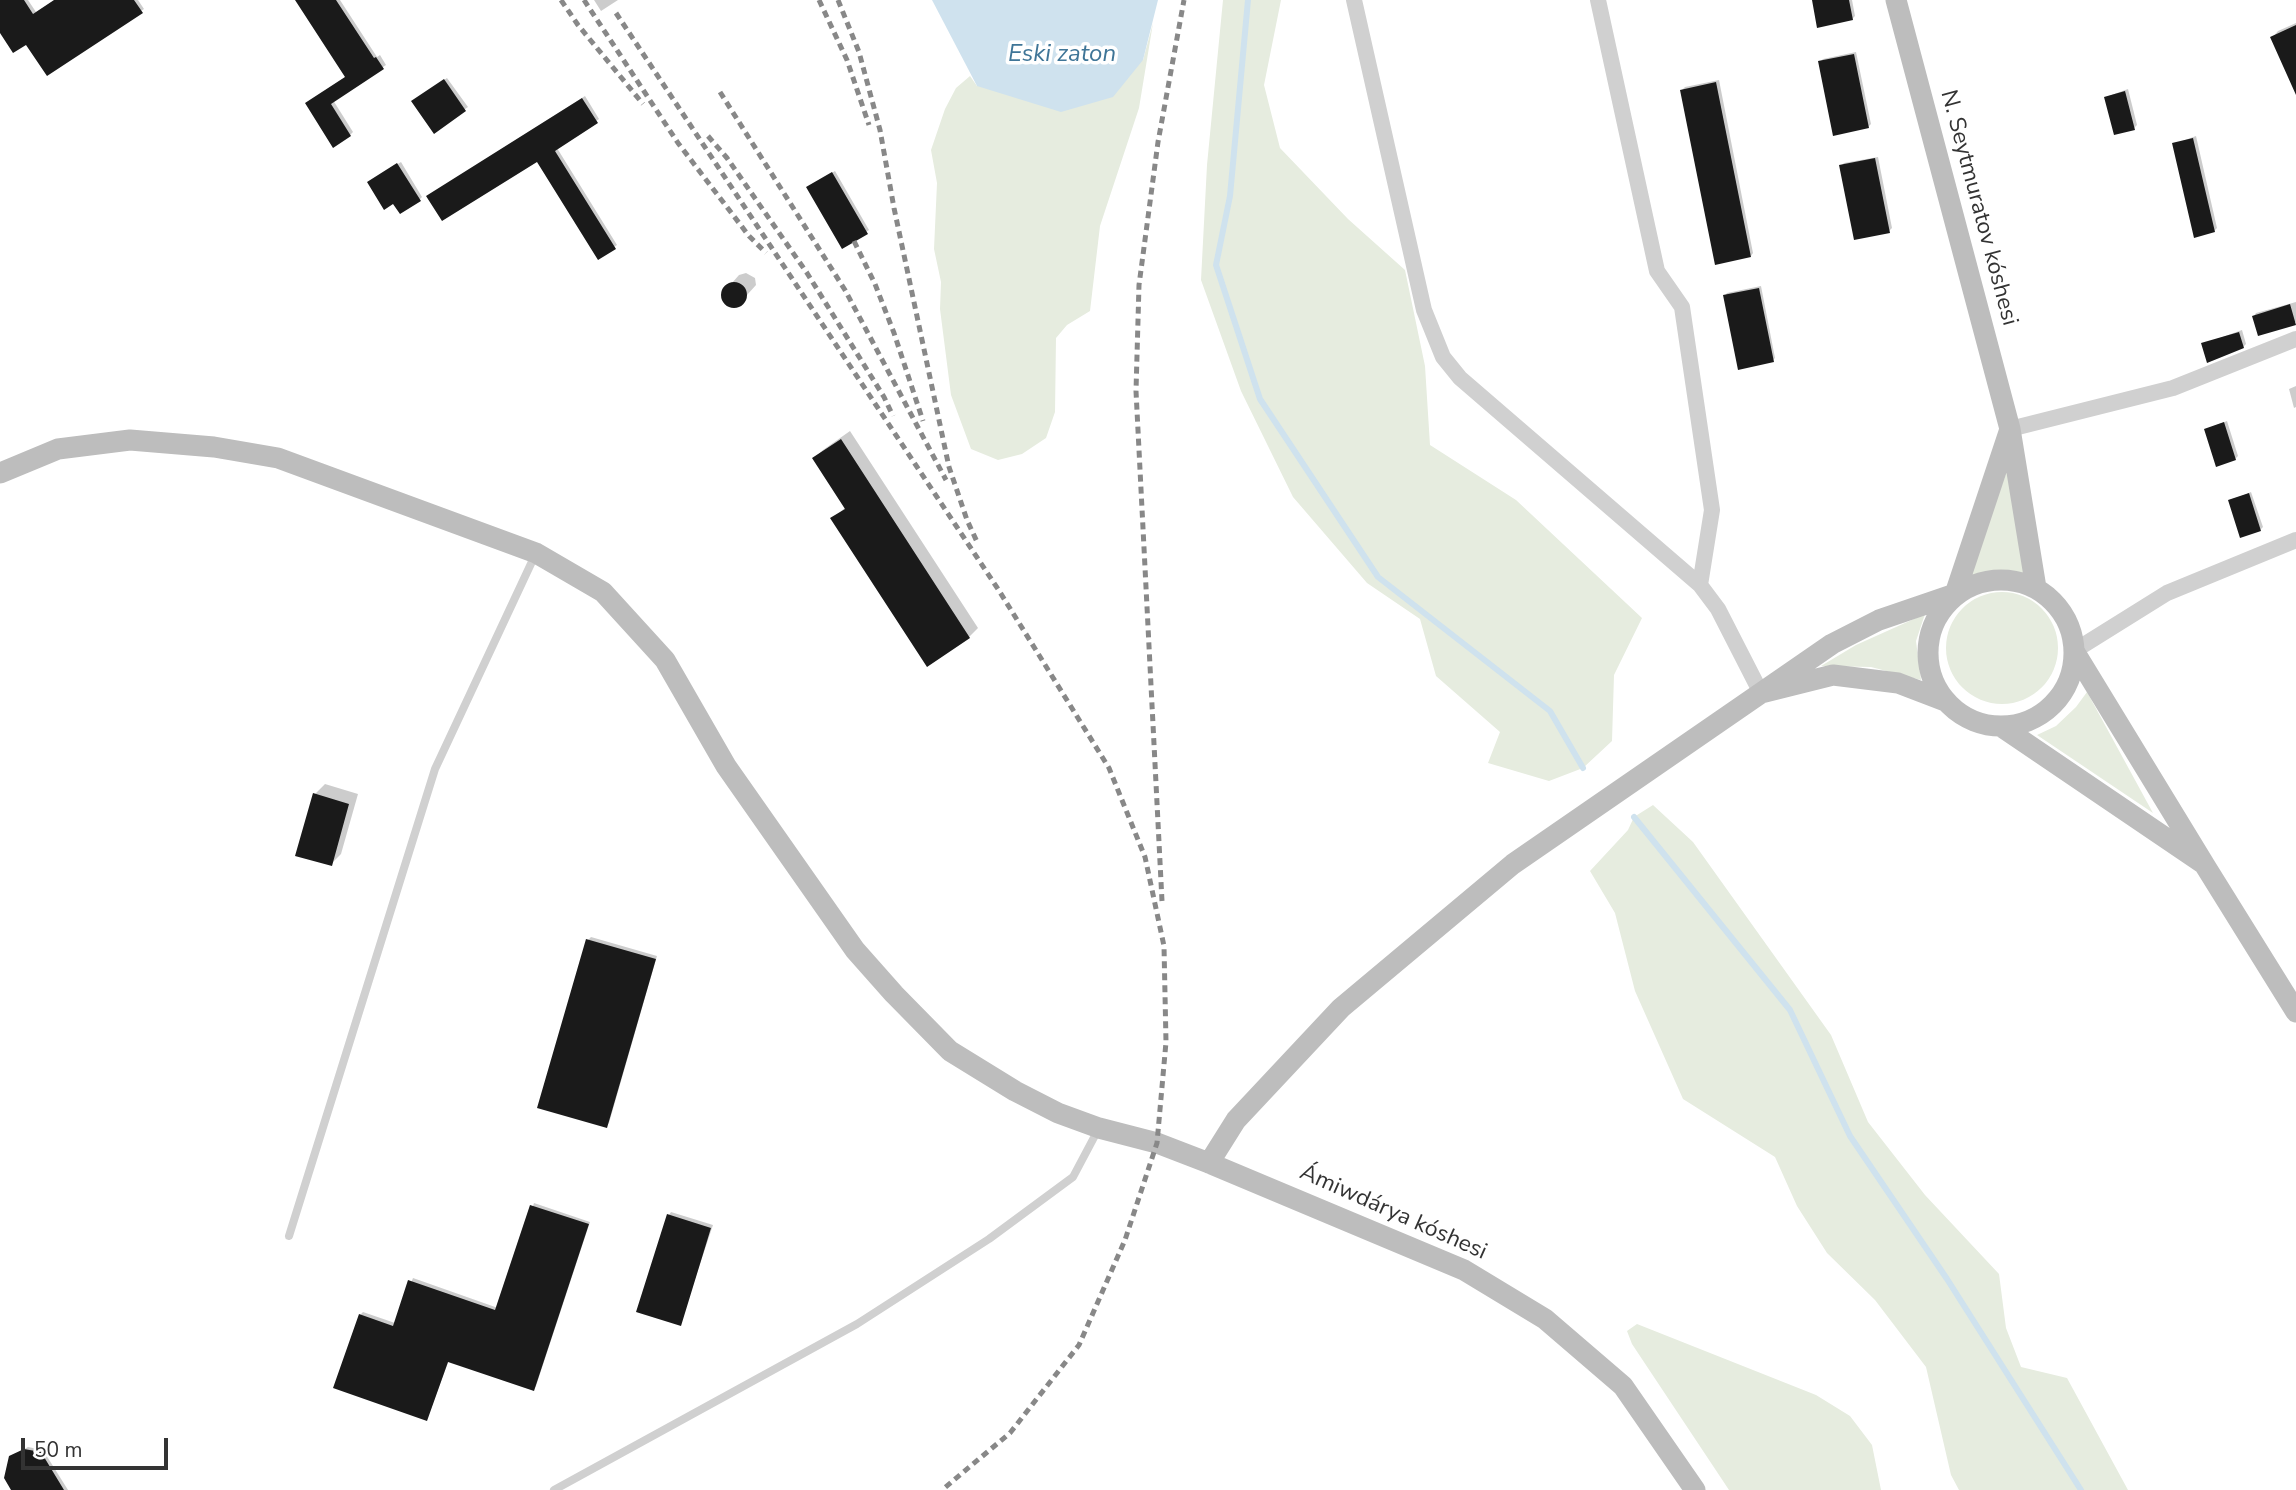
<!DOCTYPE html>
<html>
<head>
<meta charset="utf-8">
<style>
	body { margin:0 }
	#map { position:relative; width:2296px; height:1490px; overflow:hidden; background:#fff; font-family:"Nunito Sans",sans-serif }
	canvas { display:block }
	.scale { position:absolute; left:21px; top:1438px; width:147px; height:32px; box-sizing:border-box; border:4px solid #333; border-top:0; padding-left:9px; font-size:21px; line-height:24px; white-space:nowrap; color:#333; -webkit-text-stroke:5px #fff; paint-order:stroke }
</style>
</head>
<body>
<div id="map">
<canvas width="2296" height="1490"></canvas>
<div class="scale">50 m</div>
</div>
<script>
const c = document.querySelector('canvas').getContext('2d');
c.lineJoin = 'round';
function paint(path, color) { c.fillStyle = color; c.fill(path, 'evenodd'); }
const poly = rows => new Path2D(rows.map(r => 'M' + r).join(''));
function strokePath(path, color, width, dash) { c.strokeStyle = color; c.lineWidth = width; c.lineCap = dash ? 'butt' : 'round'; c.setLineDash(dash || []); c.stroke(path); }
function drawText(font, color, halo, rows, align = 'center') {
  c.font = font + ' "Nunito Sans",sans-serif'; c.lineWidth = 7; c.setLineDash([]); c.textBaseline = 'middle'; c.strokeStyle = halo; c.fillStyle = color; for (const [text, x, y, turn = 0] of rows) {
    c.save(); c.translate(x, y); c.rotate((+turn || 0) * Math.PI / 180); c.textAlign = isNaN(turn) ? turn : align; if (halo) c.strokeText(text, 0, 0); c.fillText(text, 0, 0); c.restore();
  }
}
paint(poly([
	[1223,0,1281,0,1264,85,1280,148,1348,219,1405,270,1425,366,1430,445,1516,500,1642,618,1614,675,1612,741,1583,768,1549,781,1488,763,1500,732,1436,676,1420,619,1367,583,1293,497,1241,391,1201,280,1207,165],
	[1153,23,1139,108,1100,226,1090,311,1067,325,1056,338,1055,412,1046,438,1022,454,998,460,971,449,951,395,940,309,941,282,934,249,937,183,931,150,945,109,956,88,970,76,977,86,1143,60],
	[2008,468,2027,576,2009,572,1986,572,1969,576],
	'1946 648a56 56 0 1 1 112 0a56 56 0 1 1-112 0Z',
	[1925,614,1916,641,1921,680,1871,667,1821,666,1856,645],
	[2087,692,2153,813,2037,735,2056,726,2076,707],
	[1653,805,1693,842,1831,1035,1868,1122,1925,1195,1999,1274,2006,1328,2021,1367,2067,1378,2128,1490,1959,1490,1951,1475,1926,1367,1875,1300,1827,1253,1797,1206,1775,1157,1683,1099,1635,991,1615,913,1590,871,1628,830,1634,817],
	[1637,1324,1816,1395,1850,1416,1872,1445,1881,1490,1729,1490,1632,1344,1627,1331]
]), '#e6ecdf');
paint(poly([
	[932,0,1158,0,1143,60,1113,97,1061,112,977,86]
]), '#cfe2ee');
paint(poly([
	[0,0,28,0,36,12,55,0,138,0,144,9,141,11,27,42,0,30],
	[297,0,340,0,377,57,380,55,386,65,333,100,353,132,350,135,307,103,347,76],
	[594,0,618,0,601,11],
	[1814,0,1852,0,1855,16,1852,19],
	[2296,23,2296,91,2272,38,2278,31],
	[1856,52,1871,124,1868,127,1820,62,1823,59],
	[447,78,468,107,434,131,416,99],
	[1719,80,1753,253,1751,256,1682,90,1685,87],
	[2128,89,2137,125,2134,128,2106,97],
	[585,96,599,119,557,148,617,245,614,247,538,159,431,194],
	[2196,136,2217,228,2214,231,2174,144],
	[1878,157,1892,228,1889,231,1841,166,1844,163],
	[401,162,422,197,420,199,394,202,372,180],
	[835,171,869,230,866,232,811,185],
	[746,273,755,278,756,285,739,304,732,305,724,298,724,292,739,275],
	[1761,286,1775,358,1773,360,1725,296,1727,293],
	[2296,302,2296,322,2259,334,2254,316,2256,313],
	[2242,330,2246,344,2243,347,2203,344],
	[2296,386,2296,407,2294,408,2289,389],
	[2227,421,2238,456,2235,459,2206,429],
	[850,431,978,628,969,637,832,519,846,507,814,458,823,450],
	[2251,492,2263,527,2260,530,2230,501],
	[325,784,358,794,341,854,331,864,315,794],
	[591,937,657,956,609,1123,606,1126,588,940],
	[534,1203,590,1222,536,1386,534,1389,449,1360,427,1419,360,1315,363,1312,395,1323,413,1278,498,1308],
	[671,1212,713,1225,680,1324,669,1215],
	[28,1447,43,1450,68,1490,13,1490,10,1457]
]), '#0003');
strokePath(poly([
	[1248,0,1230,196,1216,265,1260,399,1378,577,1550,711,1583,768],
	[1634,817,1790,1010,1850,1136,1947,1279,2081,1490]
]), '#cfe2ee', 6);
paint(poly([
	[0,0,24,0,33,14,54,0,134,0,143,13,47,76,26,45,13,53,0,33],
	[295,0,336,0,374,58,376,57,384,69,331,104,351,136,333,148,305,103,345,77],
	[1812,0,1849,0,1853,20,1817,28],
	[2296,25,2296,95,2270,37],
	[1854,54,1869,128,1833,136,1818,61],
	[444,79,466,111,434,134,411,101],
	[1716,82,1751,257,1715,265,1680,90],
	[2125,91,2135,130,2114,135,2104,97],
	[582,98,598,123,555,151,616,249,598,260,537,162,442,221,426,196],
	[2193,138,2215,232,2194,238,2172,143],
	[1875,158,1890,233,1854,240,1839,165],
	[397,163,421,201,400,214,393,204,384,210,367,182],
	[832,172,868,234,842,249,806,187],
	'721 295a13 13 0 1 1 26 0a13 13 0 1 1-26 0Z',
	[1759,288,1774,362,1738,370,1723,295],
	[2290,304,2296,325,2258,336,2252,316],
	[2239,332,2244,348,2207,363,2201,343],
	[2224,422,2236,460,2216,467,2204,429],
	[841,439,970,638,927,667,830,518,845,509,812,458],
	[2249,493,2261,531,2240,538,2228,500],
	[313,793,349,804,332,866,295,856],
	[586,939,656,959,607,1128,537,1108],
	[530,1205,589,1224,534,1391,448,1362,427,1421,333,1388,359,1314,393,1326,408,1280,495,1310],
	[667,1214,711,1228,681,1326,636,1312],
	[24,1449,41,1452,64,1490,11,1490,4,1478,9,1456]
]), '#1a1a1a');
strokePath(poly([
	[289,1236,435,769,536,553],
	[554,1490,857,1324,989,1239,1073,1177,1099,1128]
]), '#d0d0d0', 8);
strokePath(poly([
	[1354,0,1424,310,1443,357,1460,378,1700,585,1718,609,1761,693],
	[1598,0,1657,271,1682,307,1712,510,1700,585],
	[2010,429,2173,388,2296,339],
	[2074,651,2167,593,2296,540]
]), '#d0d0d0', 16);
strokePath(poly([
	[1896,0,2010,429],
	[0,473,58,449,130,440,214,447,278,458,536,553,603,592,665,660,726,766,855,950,894,994,950,1051,1015,1091,1058,1113,1099,1128,1157,1143,1209,1163,1464,1270,1545,1319,1623,1386,1695,1490],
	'1928 653a73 73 0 1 1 146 0a73 73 0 1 1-146 0Z',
	[1945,701,1898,683,1833,675,1761,693,1832,644,1879,620,1955,594,2010,429,2036,588],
	[2002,727,2204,864,2074,651],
	[2204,864,2296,1012],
	[1209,1163,1236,1120,1341,1008,1513,864,1761,693]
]), '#bdbdbd', 21);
strokePath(poly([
	[561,0,578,25,643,104],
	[584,0,678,143,749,236,766,253],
	[819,0,847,60,869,125],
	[838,0,859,52,880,130,894,208,949,467,967,520,978,544],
	[616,13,998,589,1109,768,1145,857,1164,946,1166,1042,1157,1143,1125,1240,1079,1345,1010,1433,942,1490],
	[720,92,845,290,946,480],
	[708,136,727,158,807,273,884,397,893,416],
	[854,241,875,284,894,333,923,421],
	[1162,901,1136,391,1139,285,1158,142,1184,0]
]), '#888', 5, [7, 5]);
drawText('23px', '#333', '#fff', [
	["N. Seytmuratov kóshesi",1978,208,75],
	["Ámiwdárya kóshesi",1393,1213,24]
]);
drawText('italic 24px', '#3f7597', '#fff', [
	["Eski zaton",1062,55]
]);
</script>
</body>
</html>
